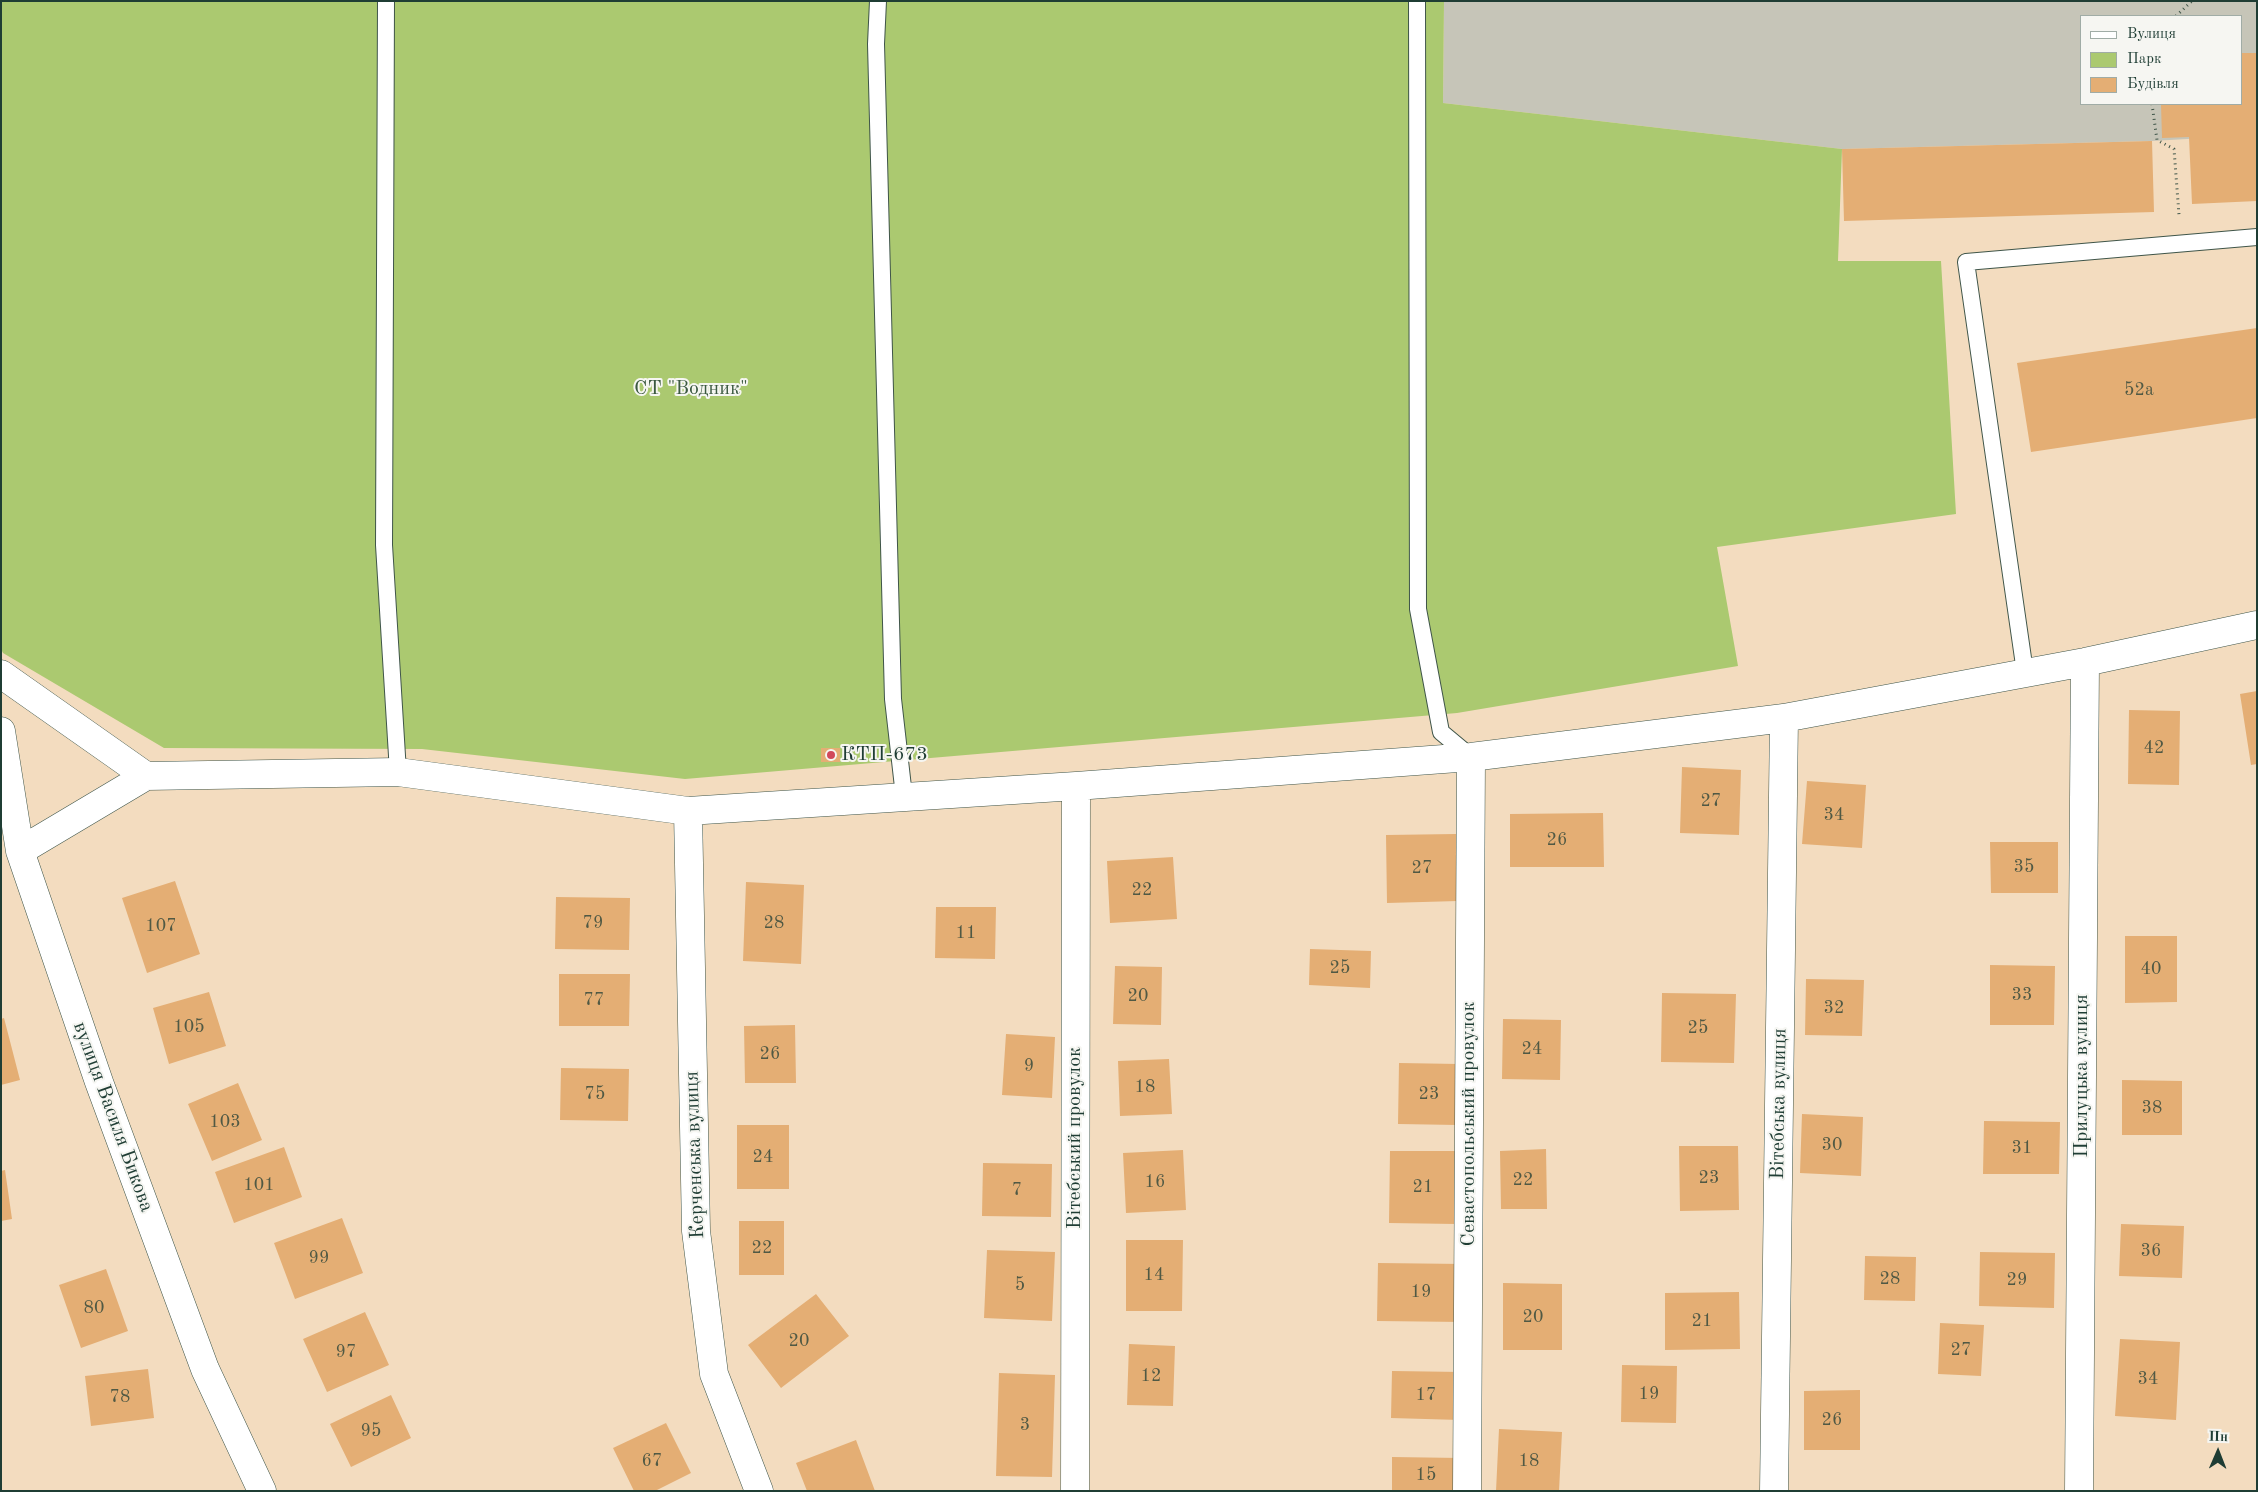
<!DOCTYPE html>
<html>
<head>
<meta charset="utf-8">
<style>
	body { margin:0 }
	#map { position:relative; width:2258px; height:1492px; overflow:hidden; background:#f3dcbf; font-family:"Old Standard TT",serif }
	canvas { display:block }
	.frame { position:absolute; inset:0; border:2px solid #1f3d34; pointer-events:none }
	.legend { position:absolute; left:2080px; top:15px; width:162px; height:90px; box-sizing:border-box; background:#f6f6f2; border:1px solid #a0aca6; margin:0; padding:6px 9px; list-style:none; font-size:15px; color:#1f3d34 }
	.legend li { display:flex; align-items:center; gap:10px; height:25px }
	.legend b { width:25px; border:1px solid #a0aca6 }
	.north { position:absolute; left:2193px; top:1427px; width:50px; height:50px; -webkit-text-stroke:4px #f6f6f2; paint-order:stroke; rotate:1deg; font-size:14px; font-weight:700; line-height:20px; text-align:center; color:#1f3d34 }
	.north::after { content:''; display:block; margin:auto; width:18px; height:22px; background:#1f3d34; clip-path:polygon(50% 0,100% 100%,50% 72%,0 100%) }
</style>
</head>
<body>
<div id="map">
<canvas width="2258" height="1492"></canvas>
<div class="frame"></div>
<ul class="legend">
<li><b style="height:6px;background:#fff"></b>Вулиця</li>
<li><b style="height:14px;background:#abc970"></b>Парк</li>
<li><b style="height:14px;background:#e4ae74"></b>Будівля</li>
</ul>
<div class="north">Пн</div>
</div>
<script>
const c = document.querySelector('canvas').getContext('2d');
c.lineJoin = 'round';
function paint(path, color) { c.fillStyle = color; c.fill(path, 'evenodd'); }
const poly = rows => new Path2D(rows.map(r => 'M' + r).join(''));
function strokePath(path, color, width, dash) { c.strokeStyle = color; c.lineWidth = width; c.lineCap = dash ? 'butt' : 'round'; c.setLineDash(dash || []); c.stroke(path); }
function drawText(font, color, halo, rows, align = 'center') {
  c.font = font + ' "Old Standard TT",serif'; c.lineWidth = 4; c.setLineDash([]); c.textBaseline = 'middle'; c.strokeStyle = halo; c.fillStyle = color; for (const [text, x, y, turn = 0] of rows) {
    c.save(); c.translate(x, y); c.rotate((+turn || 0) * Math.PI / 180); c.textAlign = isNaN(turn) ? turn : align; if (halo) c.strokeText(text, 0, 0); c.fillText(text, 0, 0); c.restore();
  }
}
paint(poly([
	[1444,1,2257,1,2257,135,2152,141,1842,149,1443,103],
	[2082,16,2242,16,2242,104,2082,104]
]), '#c6c5b8');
paint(poly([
	[1,1,1444,1,1443,103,1842,149,1838,261,1941,261,1956,514,1717,547,1738,666,1457,713,685,779,422,749,164,748,3,653,1,649]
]), '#abc970');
paint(poly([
	[2242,53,2257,53,2257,201,2192,204,2189,137,2162,138,2161,104,2242,104],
	[2152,141,2154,212,1844,221,1842,149],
	[2257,328,2257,418,2031,452,2017,363],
	[2257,691,2257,764,2251,765,2240,694],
	[2129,710,2180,711,2179,785,2128,784],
	[821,748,840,748,840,762,821,762],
	[1682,767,1741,770,1739,835,1680,833],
	[1807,781,1866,785,1862,848,1802,844],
	[1603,813,1604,867,1510,867,1510,814],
	[1456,834,1458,901,1387,903,1386,835],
	[1990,842,2058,842,2058,893,1991,893],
	[1173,857,1177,919,1110,923,1107,861],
	[175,881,200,954,147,973,122,898],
	[746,882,804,885,801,964,743,961],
	[556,897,630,898,629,950,555,949],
	[936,907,996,907,995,959,935,958],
	[2125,936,2177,936,2177,1002,2125,1003],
	[1310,949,1371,951,1370,988,1309,985],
	[1990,965,2055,966,2054,1025,1990,1025],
	[1115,966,1162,967,1161,1025,1113,1024],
	[559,974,630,974,629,1026,559,1026],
	[1806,979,1864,980,1862,1036,1805,1035],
	[209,992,226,1046,169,1064,153,1008],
	[1662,993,1736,994,1734,1063,1661,1062],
	[4,1018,20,1080,1,1085,1,1019],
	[1503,1019,1561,1020,1560,1080,1502,1079],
	[795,1025,796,1083,745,1083,744,1026],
	[1006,1034,1055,1037,1052,1098,1002,1095],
	[1169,1059,1172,1114,1120,1116,1118,1061],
	[1399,1063,1459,1064,1458,1125,1398,1124],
	[561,1068,629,1069,628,1121,560,1120],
	[2122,1080,2182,1081,2182,1135,2122,1135],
	[238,1083,262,1140,212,1161,188,1104],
	[1802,1114,1863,1117,1861,1176,1800,1173],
	[1984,1121,2060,1122,2059,1174,1983,1174],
	[737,1125,789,1125,789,1189,737,1189],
	[1679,1146,1738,1146,1739,1210,1680,1211],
	[284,1147,302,1197,234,1223,215,1172],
	[1546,1149,1547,1209,1501,1209,1500,1151],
	[1183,1150,1186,1210,1126,1213,1123,1153],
	[1390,1151,1457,1151,1456,1224,1389,1223],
	[983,1163,1052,1164,1051,1217,982,1216],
	[5,1170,12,1219,1,1221,1,1171],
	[342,1218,363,1273,295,1299,274,1243],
	[739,1221,784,1221,784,1275,739,1275],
	[2121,1224,2184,1226,2182,1278,2119,1276],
	[1126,1240,1183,1240,1182,1311,1126,1311],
	[987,1250,1055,1252,1052,1321,984,1318],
	[1980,1252,2055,1253,2054,1308,1979,1306],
	[1865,1256,1916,1257,1915,1301,1864,1300],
	[1378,1263,1464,1264,1463,1322,1377,1321],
	[106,1269,128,1331,81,1348,59,1285],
	[1503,1283,1562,1284,1562,1350,1503,1350],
	[1739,1292,1740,1349,1665,1350,1665,1293],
	[816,1294,849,1336,781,1388,748,1345],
	[365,1312,389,1365,327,1392,303,1339],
	[1940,1323,1984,1325,1981,1376,1938,1374],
	[2120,1339,2180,1342,2176,1420,2115,1416],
	[1129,1344,1175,1346,1173,1406,1127,1405],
	[1622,1365,1677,1366,1676,1423,1621,1422],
	[148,1369,154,1418,91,1426,85,1376],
	[1392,1371,1462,1372,1460,1420,1391,1418],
	[999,1373,1055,1375,1052,1477,996,1476],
	[1860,1390,1860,1450,1804,1450,1804,1391],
	[391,1395,411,1438,351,1467,330,1424],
	[666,1423,691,1473,655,1491,634,1491,613,1448],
	[1499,1429,1562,1432,1559,1491,1496,1491],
	[856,1440,875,1491,807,1491,796,1463],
	[1392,1457,1461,1458,1460,1491,1392,1491]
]), '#e4ae74');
const service = poly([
	[386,1,384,545,398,772],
	[878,1,876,44,893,699,904,796],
	[1417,1,1418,609,1441,732,1471,757],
	[2025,672,1966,262,2257,237]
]);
const minor = poly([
	[1,674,146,776,398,772,688,811,1076,786,1471,757,1784,718,2085,662,2257,625],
	[1,731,20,851,99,1082,205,1369,262,1491],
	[688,811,696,1231,714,1374,759,1491],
	[20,851,146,776],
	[1075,1491,1076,786],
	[1467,1491,1471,757],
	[1774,1491,1784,718],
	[2079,1491,2085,662]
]);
strokePath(service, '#3f5549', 18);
strokePath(minor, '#3f5549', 29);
strokePath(poly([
	[2176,16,2192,1],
	[2152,104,2157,140,2174,149,2179,215]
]), '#3f5549', 3, [1, 4]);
strokePath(service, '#fff', 16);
strokePath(minor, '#fff', 28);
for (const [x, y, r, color] of [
	[831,755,5,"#d1495b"]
]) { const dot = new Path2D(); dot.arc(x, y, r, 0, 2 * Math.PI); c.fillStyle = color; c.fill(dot); strokePath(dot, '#f6f6f2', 2); }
drawText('18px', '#505944', null, [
	["52а",2139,390],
	["42",2154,748],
	["27",1711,801],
	["34",1834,815],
	["26",1557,840],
	["35",2024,867],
	["27",1422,868],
	["22",1142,890],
	["79",593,923],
	["28",774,923],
	["107",161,926],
	["11",966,933],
	["25",1340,968],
	["40",2151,969],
	["33",2022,995],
	["20",1138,996],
	["77",594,1000],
	["32",1834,1008],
	["105",189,1027],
	["25",1698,1028],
	["24",1532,1049],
	["26",770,1054],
	["9",1029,1066],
	["18",1145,1087],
	["75",595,1094],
	["23",1429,1094],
	["38",2152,1108],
	["103",225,1122],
	["30",1832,1145],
	["31",2022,1148],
	["24",763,1157],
	["23",1709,1178],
	["22",1523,1180],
	["16",1155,1182],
	["101",259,1185],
	["21",1423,1187],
	["7",1017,1190],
	["22",762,1248],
	["36",2151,1251],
	["99",319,1258],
	["14",1154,1275],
	["28",1890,1279],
	["29",2017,1280],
	["5",1020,1285],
	["19",1421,1292],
	["80",94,1308],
	["20",1533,1317],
	["21",1702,1321],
	["20",799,1341],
	["27",1961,1350],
	["97",346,1352],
	["12",1151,1376],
	["34",2148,1379],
	["19",1649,1394],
	["17",1426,1395],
	["78",120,1397],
	["26",1832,1420],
	["3",1025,1425],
	["95",371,1431],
	["67",652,1461],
	["18",1529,1461],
	["15",1426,1475]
]);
drawText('20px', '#3b5940', '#f6f6f2', [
	["СТ \"Водник\"",691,389]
]);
drawText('20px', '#1f3d34', '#f6f6f2', [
	["КТП-673",841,755]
], 'left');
drawText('20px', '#1f3d34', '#f6f6f2', [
	["Прилуцька вулиця",2082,1076,-90],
	["Вітебська вулиця",1779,1104,-89],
	["вулиця Василя Бикова",113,1117,70],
	["Севастопольський провулок",1469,1124,-90],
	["Вітебський провулок",1075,1138,-90],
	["Керченська вулиця",695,1155,-92]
]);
</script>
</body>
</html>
